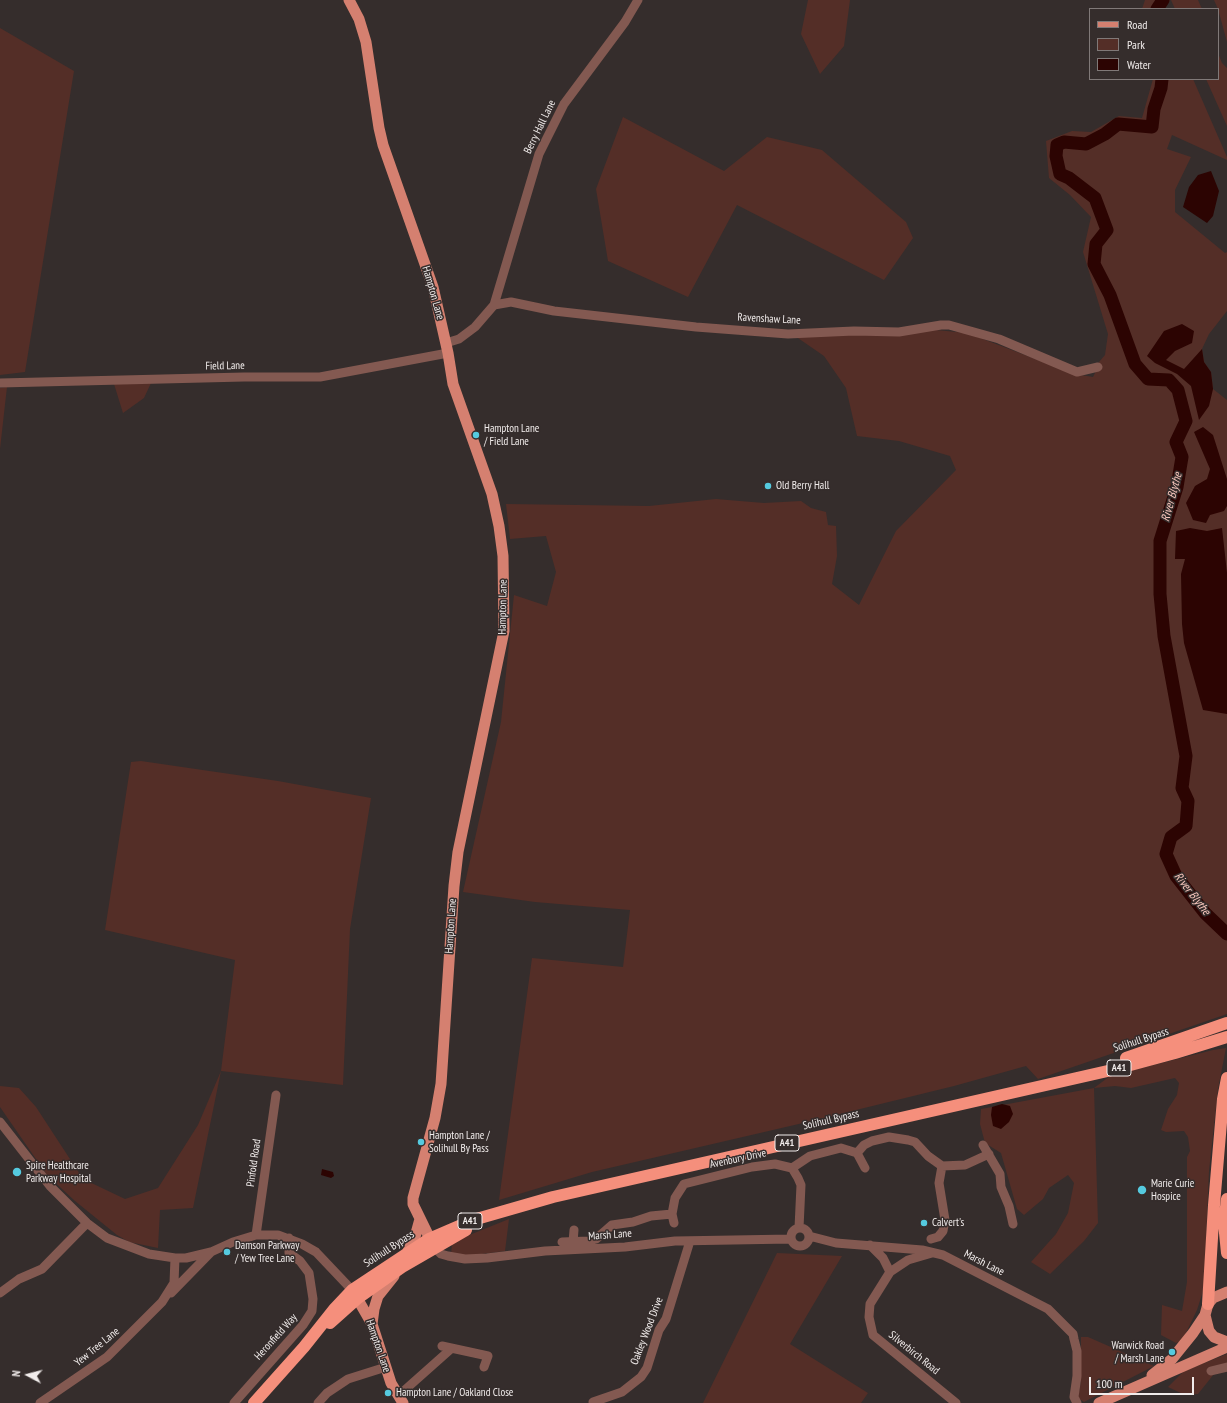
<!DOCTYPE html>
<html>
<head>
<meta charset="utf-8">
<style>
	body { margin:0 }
	#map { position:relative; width:1227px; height:1403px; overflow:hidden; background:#352d2c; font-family:"PT Sans Narrow",sans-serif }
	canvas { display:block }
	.legend { position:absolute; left:1089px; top:8px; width:130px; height:72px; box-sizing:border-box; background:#352d2c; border:1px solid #807978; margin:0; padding:5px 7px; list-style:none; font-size:12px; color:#f1eceb }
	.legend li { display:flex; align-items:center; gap:8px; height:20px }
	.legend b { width:20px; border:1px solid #807978 }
	.north { position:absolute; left:8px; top:1355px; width:40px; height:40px; -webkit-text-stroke:3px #352d2c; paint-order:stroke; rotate:277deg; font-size:11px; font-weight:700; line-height:16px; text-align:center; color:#f1eceb }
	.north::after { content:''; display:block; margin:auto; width:14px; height:18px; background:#f1eceb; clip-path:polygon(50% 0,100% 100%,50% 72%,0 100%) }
	.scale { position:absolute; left:1089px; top:1377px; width:105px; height:18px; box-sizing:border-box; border:2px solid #f1eceb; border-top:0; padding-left:5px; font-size:12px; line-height:14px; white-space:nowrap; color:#f1eceb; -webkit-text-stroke:3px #352d2c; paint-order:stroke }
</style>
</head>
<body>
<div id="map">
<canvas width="1227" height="1403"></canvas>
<ul class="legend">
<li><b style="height:5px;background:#d58070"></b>Road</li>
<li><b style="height:11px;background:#542e27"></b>Park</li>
<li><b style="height:11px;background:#2c0402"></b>Water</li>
</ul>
<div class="north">N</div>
<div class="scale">100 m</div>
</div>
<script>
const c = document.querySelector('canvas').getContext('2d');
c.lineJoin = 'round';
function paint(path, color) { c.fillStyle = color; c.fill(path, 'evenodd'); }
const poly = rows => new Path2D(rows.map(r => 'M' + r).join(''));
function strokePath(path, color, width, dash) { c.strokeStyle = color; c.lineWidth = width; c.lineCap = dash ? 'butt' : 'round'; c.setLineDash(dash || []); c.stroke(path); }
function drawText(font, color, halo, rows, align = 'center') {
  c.font = font + ' "PT Sans Narrow",sans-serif'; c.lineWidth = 3; c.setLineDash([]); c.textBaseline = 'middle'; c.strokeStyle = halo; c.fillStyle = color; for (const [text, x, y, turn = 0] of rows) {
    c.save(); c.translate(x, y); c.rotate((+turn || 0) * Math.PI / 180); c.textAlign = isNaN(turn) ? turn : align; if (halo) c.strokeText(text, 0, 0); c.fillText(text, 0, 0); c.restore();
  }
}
paint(poly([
	[808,0,850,0,844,46,820,74,801,34],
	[1145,0,1170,0,1164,9,1142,9],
	[1171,0,1198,0,1202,9,1175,9],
	[1214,0,1227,0,1227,42,1218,9],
	[0,28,74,71,25,372,0,375],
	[1218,53,1222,63,1227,68,1227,126,1206,79,1218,79],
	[1153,79,1193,79,1227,157,1227,160,1172,135,1167,149,1191,157,1175,190,1175,212,1225,253,1227,252,1227,311,1209,334,1202,349,1204,362,1211,372,1213,389,1227,400,1227,1014,1038,1079,1026,1066,954,1086,803,1123,592,1172,499,1200,532,958,623,967,630,910,535,902,463,892,501,722,514,595,547,606,556,572,546,536,510,539,506,504,649,506,716,499,764,503,801,501,811,508,826,512,828,525,836,526,837,556,832,584,859,605,896,531,956,470,950,456,899,441,857,436,846,388,824,356,795,336,936,330,967,333,1075,374,1093,377,1097,369,1099,362,1105,355,1108,334,1083,252,1091,217,1070,195,1049,178,1046,141,1072,131,1091,132,1119,116,1142,118],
	[623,117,724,171,767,137,822,150,906,222,913,238,884,280,737,205,688,297,608,261,596,189],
	[151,383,144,398,123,413,114,384],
	[7,387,0,449,0,388],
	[141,761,278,781,371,798,350,929,343,1085,221,1071,193,1208,160,1210,158,1248,129,1242,117,1235,75,1201,47,1175,0,1107,0,1086,19,1088,36,1107,83,1179,125,1199,158,1188,198,1125,221,1071,235,960,105,930,131,762],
	[1226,1048,1218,1089,1209,1171,1204,1288,1197,1310,1182,1341,1176,1343,1161,1335,1162,1305,1182,1311,1187,1282,1187,1157,1190,1151,1188,1137,1184,1131,1166,1132,1161,1130,1168,1109,1177,1095,1179,1083,1175,1078,1131,1088,1115,1086,1094,1088,1098,1223,1084,1241,1050,1274,1031,1262,1056,1234,1068,1213,1074,1183,1068,1175,1049,1188,1043,1199,1024,1215,1017,1209,1001,1153,985,1143,980,1124,981,1109,1094,1088,1110,1076,1213,1050],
	[509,1219,505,1251,466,1256,451,1254,452,1244,457,1240],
	[777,1253,842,1256,790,1344,868,1393,861,1403,703,1403],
	[1081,1337,1088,1337,1154,1366,1084,1402,1078,1398,1081,1381],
	[1227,1354,1227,1367,1214,1374,1198,1394,1185,1395,1168,1387,1184,1371]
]), '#542e27');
paint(poly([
	[1211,171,1219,191,1213,216,1207,223,1183,207,1189,187,1198,175],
	[1182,324,1194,331,1192,343,1175,351,1166,360,1184,369,1202,349,1204,362,1211,372,1213,389,1209,406,1199,420,1191,386,1177,374,1155,363,1147,356,1164,331],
	[1203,427,1213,435,1227,479,1227,506,1224,511,1210,515,1206,523,1193,520,1186,503,1195,486,1207,479,1210,469,1194,432],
	[1190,528,1207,531,1222,528,1227,573,1227,714,1203,710,1184,643,1182,624,1181,574,1185,559,1175,559,1176,531],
	[1002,1104,1010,1106,1013,1114,1009,1122,1001,1129,993,1126,991,1115,992,1107],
	[322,1169,333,1172,334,1176,331,1178,321,1175]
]), '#2c0402');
strokePath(poly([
	[1157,9,1163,0],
	[1162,79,1161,88,1154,109,1152,127,1118,124,1105,134,1086,144,1064,142,1057,145,1056,156,1060,174,1069,178,1095,198,1107,230,1096,244,1094,264,1110,295,1135,364,1148,379,1169,380,1178,390,1186,421,1176,442,1182,457,1177,487,1160,541,1160,594,1164,636,1186,756,1182,788,1188,801,1186,826,1171,837,1166,854,1176,876,1205,913,1227,934]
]), '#2c0402', 13);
strokePath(poly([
	[494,305,539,154,564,104,625,22,638,0],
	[446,343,459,339,475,327,494,305,511,302,554,311,696,327,788,334,854,331,899,332,941,325,949,325,999,339,1077,372,1098,367],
	[0,383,244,377,320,377,448,353],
	[0,1122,50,1186,87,1223,107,1238,149,1254,175,1258,186,1258,211,1252,233,1242,256,1235,278,1235,302,1244,316,1252,352,1290],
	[983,1145,1000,1174,1001,1187,1009,1206,1013,1224],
	[857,1153,865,1168],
	[792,1168,810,1156,841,1148,857,1153,864,1145,872,1141,889,1137,908,1140,915,1142,928,1156,942,1166,965,1165,989,1154],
	[674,1223,672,1214,675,1198,684,1184,752,1167,775,1164,792,1168,798,1178,801,1185,799,1228],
	'791 1237a9 9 0 1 1 18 0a9 9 0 1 1-18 0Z',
	[256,1235,276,1095],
	[809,1236,836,1243,922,1250,943,1255,1048,1309,1073,1334,1074,1339,1077,1351,1077,1376,1074,1397,1077,1403],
	[931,1239,938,1237,943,1231,945,1220,939,1183,942,1166],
	[562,1242,589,1241,596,1239,612,1225,633,1222,651,1216,672,1214],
	[573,1242,574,1230],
	[870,1245,883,1258,890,1272],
	[434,1247,441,1254,448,1256,465,1259,487,1258,545,1251,625,1247,675,1241,791,1239],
	[932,1253,908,1260,890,1272,870,1304,869,1317,873,1335,956,1403],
	[0,1293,19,1279,42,1269,87,1223],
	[171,1293,211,1252],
	[442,1346,488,1356,484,1367],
	[1211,1371,1227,1367],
	[398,1396,452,1348],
	[593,1402,622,1392,641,1377,647,1368,659,1330,666,1319,690,1241],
	[40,1403,107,1357,162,1302,174,1283,175,1258],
	[234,1403,303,1325,312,1311,313,1299,309,1273,300,1261,289,1253,289,1238],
	[318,1403,327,1393,348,1379,386,1367]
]), '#835951', 9);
strokePath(poly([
	[349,0,359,19,366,42,379,128,383,145,433,287,448,353,453,384,492,494,499,526,503,556,504,631,458,852,454,886,441,1084,435,1118,413,1198,413,1204,434,1247],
	[408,1251,415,1237,420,1219],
	[353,1291,372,1324,391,1383,403,1403],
	[1227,1292,1213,1298,1208,1304,1205,1315,1209,1331,1214,1337,1227,1342],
	[372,1324,374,1309,378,1296,394,1276],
	[1152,1375,1172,1359,1193,1333,1205,1315],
	[1099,1403,1227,1347]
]), '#d58070', 11);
strokePath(poly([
	[1126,1058,1227,1023],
	[1227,1199,1224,1223,1227,1253],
	[1208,1304,1214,1205,1223,1099,1227,1078],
	[330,1323,358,1298,402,1267,466,1230],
	[254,1403,304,1347,335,1308,352,1290,429,1239,473,1220,553,1197,1112,1070,1175,1053,1227,1037]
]), '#f58f7c', 12);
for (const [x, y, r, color] of [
	[476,435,4,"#55cadf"],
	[768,486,4,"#55cadf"],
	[421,1142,4,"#55cadf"],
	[17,1172,5,"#55cadf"],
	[1142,1190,5,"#55cadf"],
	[924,1223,4,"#55cadf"],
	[227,1252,4,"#55cadf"],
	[1172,1352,4,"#55cadf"],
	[388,1393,4,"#55cadf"]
]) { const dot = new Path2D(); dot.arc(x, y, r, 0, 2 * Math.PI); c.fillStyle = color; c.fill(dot); strokePath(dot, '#352d2c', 1.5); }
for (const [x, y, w] of [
	[1119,1068,24],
	[787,1143,24],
	[470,1221,24]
]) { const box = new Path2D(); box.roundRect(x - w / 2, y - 8, w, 16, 3); c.fillStyle = '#352d2c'; c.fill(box); strokePath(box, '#f1eceb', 1); }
drawText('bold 10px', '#f1eceb', null, [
	["A41",1119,1068],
	["A41",787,1143],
	["A41",470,1221]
]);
drawText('11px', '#f1eceb', '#352d2c', [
	["Berry Hall Lane",540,127,-64],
	["Hampton Lane",433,293,74],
	["Ravenshaw Lane",769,319,3],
	["Field Lane",225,366,-1],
	["Hampton Lane",503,607,-89],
	["Hampton Lane",451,926,-86],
	["Solihull Bypass",1141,1040,-18],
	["Solihull Bypass",831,1120,-13],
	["Avenbury Drive",738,1159,-12],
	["Pinfold Road",254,1163,-82],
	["Marsh Lane",610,1235,-4],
	["Solihull Bypass",389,1249,-33],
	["Marsh Lane",984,1263,27],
	["Oakley Wood Drive",647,1331,-69],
	["Heronfield Way",276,1337,-48],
	["Hampton Lane",378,1346,71],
	["Yew Tree Lane",97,1347,-39],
	["Silverbirch Road",914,1353,39]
]);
drawText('11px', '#f1eceb', '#352d2c', [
	["Hampton Lane",484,429],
	["/ Field Lane",484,442],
	["Old Berry Hall",776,486],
	["Hampton Lane /",429,1136],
	["Solihull By Pass",429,1149],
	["Spire Healthcare",26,1166],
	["Parkway Hospital",26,1179],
	["Marie Curie",1151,1184],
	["Hospice",1151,1197],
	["Calvert's",932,1223],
	["Damson Parkway",235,1246],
	["/ Yew Tree Lane",235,1259],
	["Warwick Road",1164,1346,"right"],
	["/ Marsh Lane",1164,1359,"right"],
	["Hampton Lane / Oakland Close",396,1393]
], 'left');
drawText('italic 12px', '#f8c6bc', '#352d2c', [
	["River Blythe",1172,497,-75],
	["River Blythe",1192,894,52]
]);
</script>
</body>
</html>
